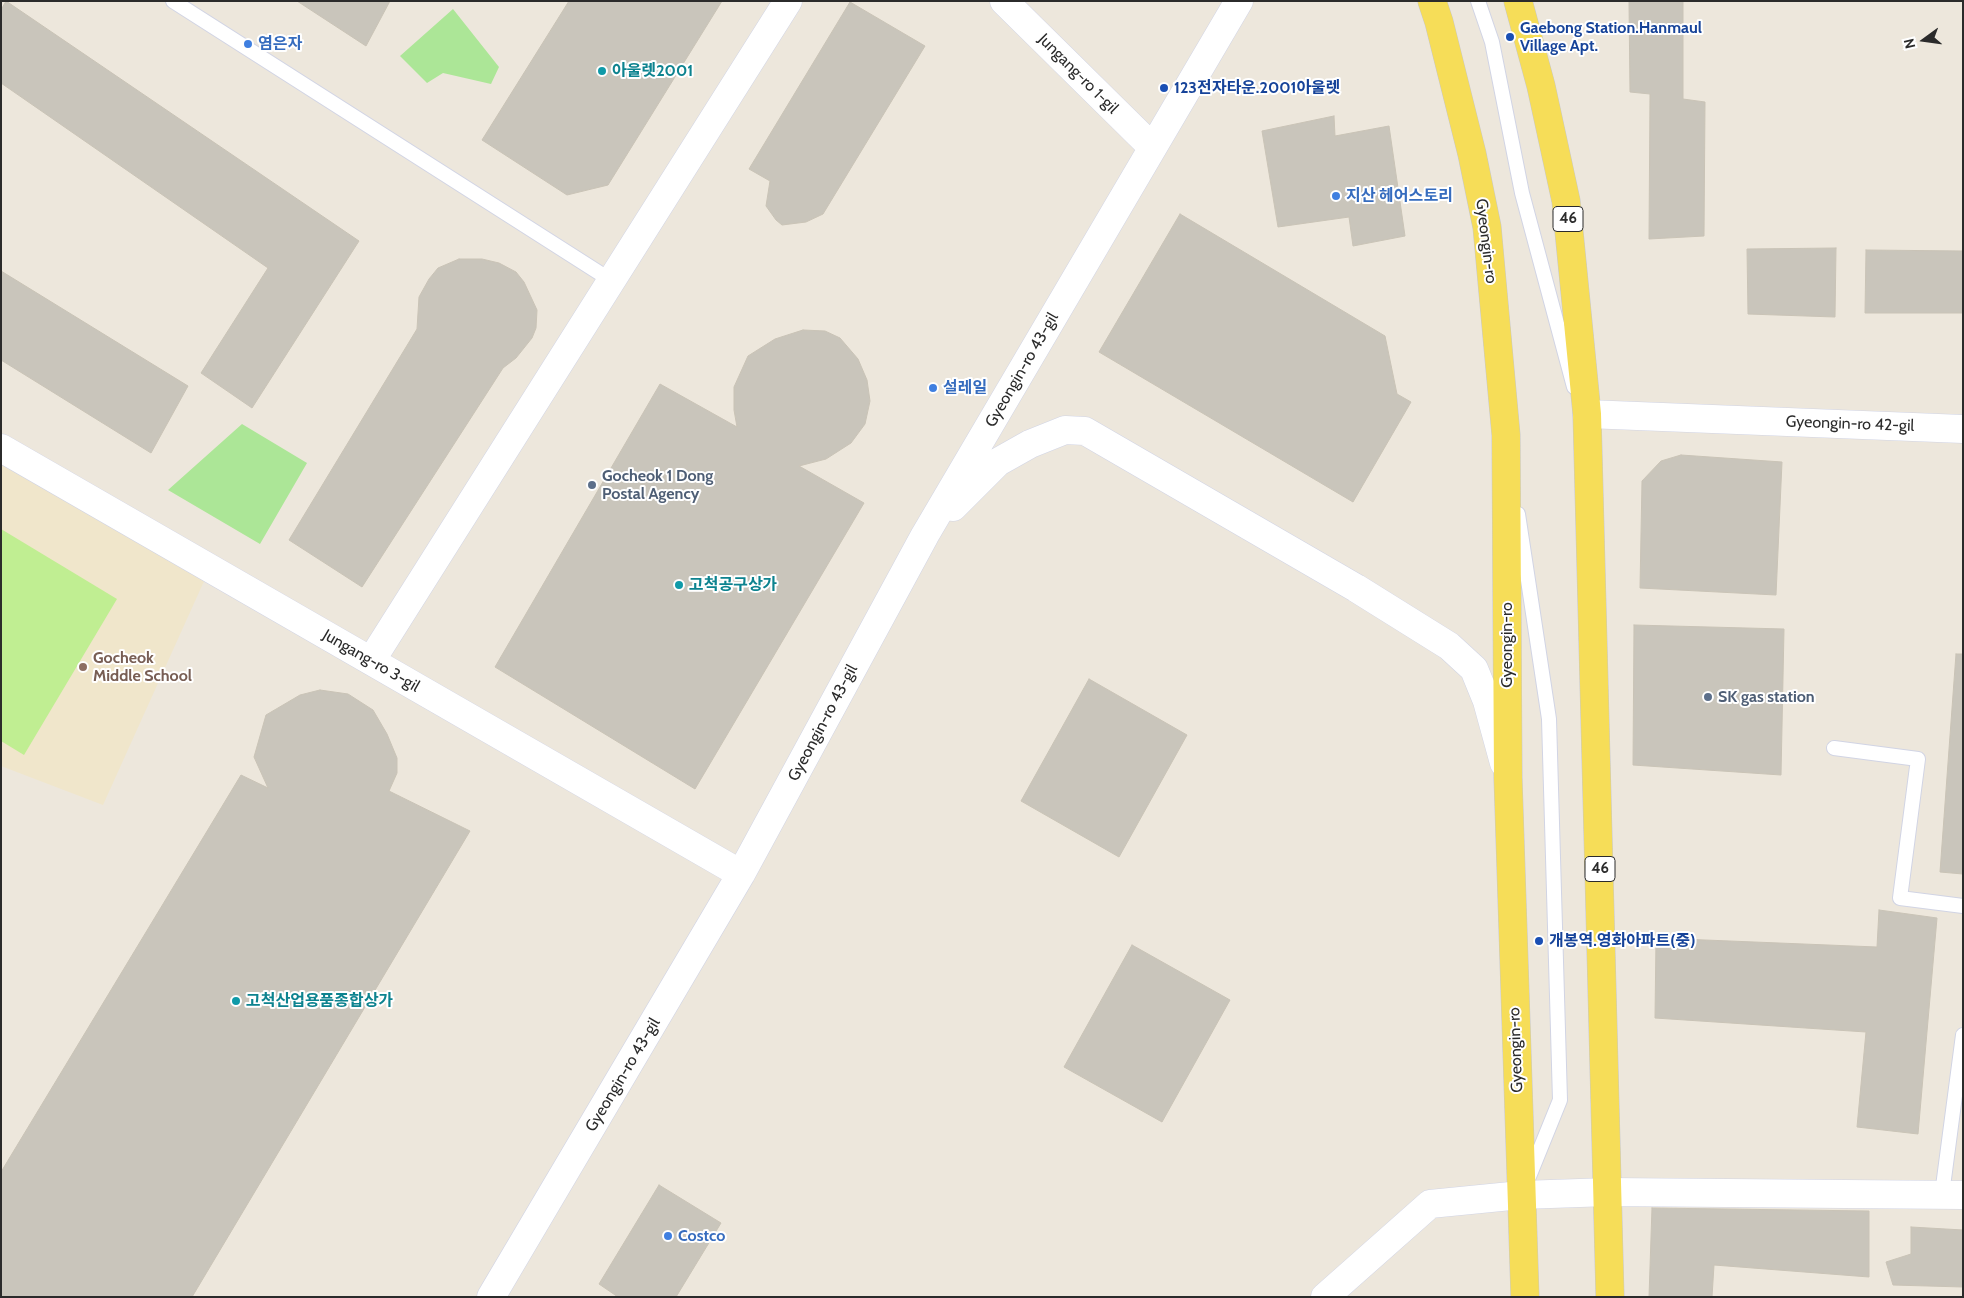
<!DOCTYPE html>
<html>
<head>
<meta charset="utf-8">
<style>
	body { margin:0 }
	#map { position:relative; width:1964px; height:1298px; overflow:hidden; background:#ede7dc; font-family:Cabin,sans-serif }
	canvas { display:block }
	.frame { position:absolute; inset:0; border:2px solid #2b2b2b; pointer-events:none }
	.north { position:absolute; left:1899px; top:15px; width:50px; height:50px; -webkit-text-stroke:4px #fff; paint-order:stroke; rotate:256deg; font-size:14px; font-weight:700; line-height:20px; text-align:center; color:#2b2b2b }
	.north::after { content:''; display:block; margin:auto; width:18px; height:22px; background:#2b2b2b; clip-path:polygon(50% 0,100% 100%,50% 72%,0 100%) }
</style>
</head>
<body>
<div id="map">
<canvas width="1964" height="1298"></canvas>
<div class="frame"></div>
<div class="north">N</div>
</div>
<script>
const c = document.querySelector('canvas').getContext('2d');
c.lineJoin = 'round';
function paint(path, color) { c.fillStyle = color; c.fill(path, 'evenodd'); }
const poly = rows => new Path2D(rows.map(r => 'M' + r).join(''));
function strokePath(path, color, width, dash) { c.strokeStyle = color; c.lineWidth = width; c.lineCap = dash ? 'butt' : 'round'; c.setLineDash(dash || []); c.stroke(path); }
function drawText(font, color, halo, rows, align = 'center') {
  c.font = font + ' Cabin,"Noto Sans KR",sans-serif'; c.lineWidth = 4; c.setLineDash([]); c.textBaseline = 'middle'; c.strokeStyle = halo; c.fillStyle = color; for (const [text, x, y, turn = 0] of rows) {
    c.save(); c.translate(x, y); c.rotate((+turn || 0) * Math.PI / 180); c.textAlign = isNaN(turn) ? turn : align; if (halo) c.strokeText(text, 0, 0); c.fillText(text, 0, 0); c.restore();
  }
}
paint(poly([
	[1,448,210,568,103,805,1,766]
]), '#f0e6cb');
paint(poly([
	[453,9,499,67,491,84,443,73,427,83,400,56],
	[242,424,307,463,260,544,168,490]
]), '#ace697');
paint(poly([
	[1,529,117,599,24,755,1,741]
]), '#c0ee92');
const building = poly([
	[6,1,359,241,252,408,201,373,268,268,1,83,1,10,6,1],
	[297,1,390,1,366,46,297,1],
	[569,1,722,1,608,185,567,195,482,140,569,1],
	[1629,1,1683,1,1683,99,1705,102,1704,236,1649,239,1650,94,1630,92,1629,1],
	[850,2,925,46,823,214,806,222,782,225,776,220,766,206,770,181,749,169,850,2],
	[1334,116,1335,136,1389,126,1405,236,1353,246,1349,217,1278,227,1262,131,1334,116],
	[1180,214,1385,336,1397,394,1411,402,1353,502,1099,352,1180,214],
	[1836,248,1835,317,1748,314,1747,249,1836,248],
	[1866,250,1963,251,1963,313,1865,313,1866,250],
	[459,259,482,259,499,263,516,272,524,282,537,310,536,328,532,338,516,358,503,368,362,587,289,540,417,329,419,297,429,279,438,268,459,259],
	[1,271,188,386,151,453,1,360,1,271],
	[803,330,825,331,840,338,858,359,867,380,870,401,865,424,851,443,826,459,799,466,864,503,695,789,495,667,660,384,737,427,734,410,734,387,748,356,775,339,803,330],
	[1681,455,1782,462,1776,595,1640,588,1642,481,1661,461,1681,455],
	[1634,625,1784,629,1781,775,1633,765,1634,625],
	[1956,654,1963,654,1963,874,1940,872,1956,654],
	[1089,679,1187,735,1119,857,1021,801,1089,679],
	[320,690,348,694,373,710,387,734,397,758,397,773,389,791,470,831,192,1297,1,1297,1,1172,241,775,268,788,254,757,266,715,300,695,320,690],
	[1879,910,1937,918,1918,1134,1857,1127,1866,1032,1655,1018,1656,938,1877,947,1879,910],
	[1132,945,1230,1000,1162,1122,1064,1067,1132,945],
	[659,1185,721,1223,676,1297,618,1297,599,1284,659,1185],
	[1652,1208,1869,1211,1869,1277,1714,1265,1712,1297,1649,1297,1652,1208],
	[1911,1227,1963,1230,1963,1287,1893,1285,1886,1262,1911,1254,1911,1227]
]);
paint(building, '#c9c5bb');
strokePath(building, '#c9c3b6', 1);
const service = poly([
	[173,1,612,281],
	[1478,1,1492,42,1522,193,1574,387],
	[1518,514,1549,719,1560,1100,1528,1179],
	[1834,748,1918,759,1900,898,1963,906],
	[1942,1194,1963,1035]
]);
const minor = poly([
	[1004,1,1152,147],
	[1587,414,1963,429],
	[1,448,741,874],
	[953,507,998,462,1030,444,1065,430,1085,431,1356,588,1449,646,1474,669,1487,701,1504,763],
	[371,661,788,1],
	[491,1297,741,874,925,535,1239,1],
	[1325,1297,1430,1204,1521,1195,1609,1192,1963,1195]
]);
const primary = poly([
	[1432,1,1439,22,1472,154,1487,227,1506,435,1508,778,1525,1297],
	[1518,1,1541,86,1566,201,1587,414,1610,1297]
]);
strokePath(service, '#d1d4e4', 16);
strokePath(minor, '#d1d4e4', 29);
strokePath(primary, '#c8c8c8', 29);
strokePath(service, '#fff', 14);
strokePath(minor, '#fff', 28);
strokePath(primary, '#f6dd58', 28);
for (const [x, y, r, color] of [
	[1510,37,5,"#1a4fb4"],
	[248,44,5,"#3f7fe0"],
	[602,71,5,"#0f9aa8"],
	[1164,88,5,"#1a4fb4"],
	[1336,196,5,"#3f7fe0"],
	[933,388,5,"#3f7fe0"],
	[592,485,5,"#5c6f8a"],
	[679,585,5,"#0f9aa8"],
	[83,667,5,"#8d6e63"],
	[1708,697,5,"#5c6f8a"],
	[1539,941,5,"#1a4fb4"],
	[236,1001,5,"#0f9aa8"],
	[668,1236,5,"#3f7fe0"]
]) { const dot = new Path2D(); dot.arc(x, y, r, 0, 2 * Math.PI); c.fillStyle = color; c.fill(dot); strokePath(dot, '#fff', 2); }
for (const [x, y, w] of [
	[1568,219,30],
	[1600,869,30]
]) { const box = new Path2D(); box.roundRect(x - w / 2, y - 12.5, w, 25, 4); c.fillStyle = '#fff'; c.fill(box); strokePath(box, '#2b2b2b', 1); }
drawText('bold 15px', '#2b2b2b', null, [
	["46",1568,219],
	["46",1600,869]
]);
drawText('bold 16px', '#164399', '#fff', [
	["Gaebong Station.Hanmaul",1520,28],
	["Village Apt.",1520,46],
	["123전자타운.2001아울렛",1174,88],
	["개봉역.영화아파트(중)",1549,941]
], 'left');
drawText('bold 16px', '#366cbe', '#fff', [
	["염은자",258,44],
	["지산 헤어스토리",1346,196],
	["설레일",943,388],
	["Costco",678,1236]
], 'left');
drawText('bold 16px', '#0d838f', '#fff', [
	["아울렛2001",612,71],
	["고척공구상가",689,585],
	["고척산업용품종합상가",246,1001]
], 'left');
drawText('16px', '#2b2b2b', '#fff', [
	["Jungang-ro 1-gil",1078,74,45],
	["Gyeongin-ro",1486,241,83],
	["Gyeongin-ro 43-gil",1022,370,-60],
	["Gyeongin-ro 42-gil",1850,424,2],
	["Gyeongin-ro",1507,645,-90],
	["Jungang-ro 3-gil",371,661,30],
	["Gyeongin-ro 43-gil",823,723,-62],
	["Gyeongin-ro",1516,1050,-92],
	["Gyeongin-ro 43-gil",623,1075,-59]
]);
drawText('bold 16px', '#4e5e75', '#fff', [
	["Gocheok 1 Dong",602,476],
	["Postal Agency",602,494],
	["SK gas station",1718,697]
], 'left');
drawText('bold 16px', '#785e54', '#fff', [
	["Gocheok",93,658],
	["Middle School",93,676]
], 'left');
</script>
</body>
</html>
